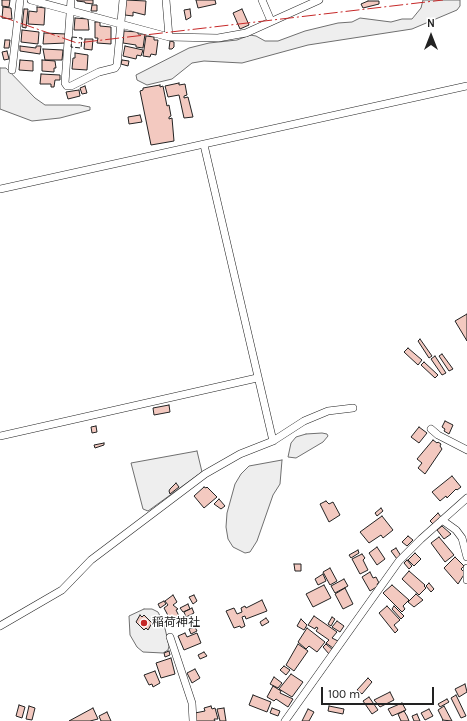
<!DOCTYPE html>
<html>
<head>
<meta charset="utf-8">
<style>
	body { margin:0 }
	#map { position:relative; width:467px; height:721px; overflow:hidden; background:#fff; font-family:Karla,sans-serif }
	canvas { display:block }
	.north { position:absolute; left:411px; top:16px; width:40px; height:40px; -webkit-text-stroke:3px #fff; paint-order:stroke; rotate:0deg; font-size:11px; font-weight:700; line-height:16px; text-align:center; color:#222 }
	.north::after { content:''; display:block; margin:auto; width:14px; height:18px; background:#222; clip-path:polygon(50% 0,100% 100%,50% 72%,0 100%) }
	.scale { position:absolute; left:321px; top:687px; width:113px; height:18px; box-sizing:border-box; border:2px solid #222; border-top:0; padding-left:5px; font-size:12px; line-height:14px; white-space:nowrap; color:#222; -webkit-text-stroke:3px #fff; paint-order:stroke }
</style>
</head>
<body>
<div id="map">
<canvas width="467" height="721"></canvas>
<div class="north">N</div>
<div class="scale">100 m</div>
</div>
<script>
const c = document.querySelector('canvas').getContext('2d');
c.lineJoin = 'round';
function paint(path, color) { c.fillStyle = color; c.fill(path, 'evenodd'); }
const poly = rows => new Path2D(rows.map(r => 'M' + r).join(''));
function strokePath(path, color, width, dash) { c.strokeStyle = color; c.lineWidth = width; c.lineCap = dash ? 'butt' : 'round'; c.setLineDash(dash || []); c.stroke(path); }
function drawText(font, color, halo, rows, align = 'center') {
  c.font = font + ' Karla,"Noto Sans JP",sans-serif'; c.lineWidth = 3; c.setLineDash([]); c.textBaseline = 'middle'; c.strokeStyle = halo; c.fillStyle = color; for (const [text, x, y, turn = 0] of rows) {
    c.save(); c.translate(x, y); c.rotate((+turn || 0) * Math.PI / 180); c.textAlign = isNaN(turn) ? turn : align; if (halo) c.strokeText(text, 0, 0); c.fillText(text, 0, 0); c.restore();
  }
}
const green = poly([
	[423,0,460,0,460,6,457,10,412,29,308,45,242,63,204,61,192,63,172,79,147,85,137,80,136,75,189,48,209,43,237,40,250,35,256,36,265,41,278,41,305,31,338,23,352,22,360,18,391,22,402,19,412,19,421,8,423,0],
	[0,68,6,68,35,98,45,105,80,105,90,107,90,110,60,118,32,121,0,109,0,68],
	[306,434,322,433,327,434,328,436,323,442,296,458,288,457,291,443,296,437,306,434],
	[197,451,202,472,148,511,143,509,131,463,197,451],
	[282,460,280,484,273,495,257,541,250,552,245,553,233,547,228,539,226,527,227,513,235,484,241,474,249,466,282,460],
	[144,609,152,609,158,612,164,624,169,646,168,650,163,653,143,652,137,647,130,635,129,616,144,609]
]);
paint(green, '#eee');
strokePath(green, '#6f6f6f', 1);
const building = poly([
	[2,0,10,0,9,7,2,6,2,0],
	[77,0,93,0,93,4,85,3,85,2,77,1,77,0],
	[126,0,146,1,145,15,133,12,133,16,125,15,126,0],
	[196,0,215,0,216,4,198,8,196,0],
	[368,1,379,1,379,4,363,8,361,4,368,1],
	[92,5,97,5,97,11,91,11,92,5],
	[3,7,11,8,12,19,2,18,3,7],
	[37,7,45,8,44,25,28,24,29,11,37,12,37,7],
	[24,9,28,9,26,28,22,27,24,9],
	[190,9,191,17,186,20,184,10,190,9],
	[242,9,249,25,240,29,233,13,242,9],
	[75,18,88,19,89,30,74,30,75,18],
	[95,22,100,22,100,26,111,27,111,44,97,43,98,38,95,38,95,22],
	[22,30,39,32,38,44,21,42,22,30],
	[124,31,138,32,138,34,145,34,143,48,136,47,136,45,123,43,124,31],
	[44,33,66,34,66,43,43,44,44,33],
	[146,36,154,37,154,40,158,40,156,55,151,54,150,57,143,56,146,36],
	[85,39,93,39,92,50,84,49,85,39],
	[5,40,10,40,9,48,4,48,5,40],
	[170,41,174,42,174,47,172,49,169,49,170,41],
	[20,46,36,48,36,46,41,46,40,54,20,51,20,46],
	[125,46,143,50,141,56,137,55,136,59,123,56,125,46],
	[43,49,63,50,62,60,45,60,43,49],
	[7,51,9,59,4,60,2,52,7,51],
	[75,53,88,55,87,70,72,69,73,58,75,58,75,53],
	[20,60,33,61,33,71,19,70,20,60],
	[42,60,55,61,56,68,54,68,54,72,42,71,42,60],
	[122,60,129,61,128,66,121,64,122,60],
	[41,74,60,75,60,80,55,80,54,87,51,87,51,84,40,84,41,74],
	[179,83,179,85,185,84,187,95,184,96,184,98,188,97,193,117,184,118,179,95,168,97,165,86,179,83],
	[160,85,160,87,163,86,167,106,169,105,171,116,169,117,169,119,172,118,174,141,151,145,140,91,143,90,143,88,160,85],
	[85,86,87,93,82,94,80,88,85,86],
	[79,90,80,96,68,99,66,92,79,90],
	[140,115,142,122,129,124,128,117,140,115],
	[467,314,467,341,455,321,467,314],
	[420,339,432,356,429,358,418,341,420,339],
	[408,348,422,360,418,365,404,352,408,348],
	[442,354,453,369,449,371,439,356,442,354],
	[435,356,446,373,442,375,431,359,435,356],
	[424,362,438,375,435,378,421,365,424,362],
	[169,405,170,412,154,415,153,408,169,405],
	[445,421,453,425,449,434,444,431,445,429,442,427,445,421],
	[96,426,97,432,92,433,91,427,96,426],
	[419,427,427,433,419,443,411,437,419,427],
	[433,440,437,443,438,442,441,444,440,446,442,449,425,474,418,468,422,463,417,459,433,440],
	[104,443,104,445,95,448,94,445,104,443],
	[452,476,461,487,457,490,456,489,447,498,446,496,440,501,432,492,452,476],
	[176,483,179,487,170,494,169,491,170,489,176,483],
	[204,487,206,488,207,487,217,497,204,508,194,496,204,487],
	[219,499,225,506,221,509,214,504,219,499],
	[326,501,329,504,333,502,340,515,329,522,320,504,326,501],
	[381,508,383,511,377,516,375,513,381,508],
	[438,513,441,517,433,524,430,521,438,513],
	[382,516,393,530,383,538,381,535,369,543,360,532,382,516],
	[442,526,451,534,444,539,437,530,442,526],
	[408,536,413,540,407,546,402,542,408,536],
	[439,537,454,555,445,562,431,543,439,537],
	[377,547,385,559,377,565,369,553,377,547],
	[396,548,401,556,397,559,391,551,396,548],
	[358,550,359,553,351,558,349,555,358,550],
	[415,553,421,559,414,566,408,560,415,553],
	[362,554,365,558,363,560,368,570,360,574,352,559,362,554],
	[455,557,464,566,461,569,465,573,458,584,444,568,455,557],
	[407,560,412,566,409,569,404,563,407,560],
	[294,564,301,564,301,571,295,571,294,564],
	[330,568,337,581,330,585,323,572,330,568],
	[409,571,425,585,424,586,426,588,419,595,402,579,409,571],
	[370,572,373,578,376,577,379,583,377,584,378,586,370,591,362,577,370,572],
	[323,574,326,581,318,585,315,579,323,574],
	[344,579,348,586,335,593,331,586,344,579],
	[429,583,434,589,431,592,426,586,429,583],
	[324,585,331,598,313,607,306,594,324,585],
	[392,585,409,600,403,606,405,609,402,612,383,593,392,585],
	[345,588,353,604,343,609,335,594,345,588],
	[416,594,423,600,414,607,408,602,416,594],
	[173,595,177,602,173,605,178,609,176,610,180,618,172,623,164,608,168,605,165,601,173,595],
	[194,595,197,601,193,604,189,597,194,595],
	[262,600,267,611,246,619,245,616,242,617,245,626,241,628,240,626,234,628,226,611,234,608,237,614,242,612,241,608,245,606,246,608,262,600],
	[164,601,166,604,160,608,158,604,164,601],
	[188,604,190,609,183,612,180,608,188,604],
	[387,606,400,620,394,625,398,630,395,633,379,613,387,606],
	[394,606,404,616,401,619,392,609,394,606],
	[192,608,194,613,186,617,184,612,192,608],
	[140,615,142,617,144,615,152,623,148,630,146,628,144,630,136,622,140,615],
	[314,616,337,632,332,638,338,641,333,648,326,643,329,640,316,631,318,628,316,627,315,629,308,625,314,616],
	[332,617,335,619,331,626,328,624,332,617],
	[266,618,269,622,262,626,260,622,266,618],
	[301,619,307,625,304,630,297,626,301,619],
	[337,621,344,626,340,632,332,627,337,621],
	[195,627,197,631,191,634,189,629,195,627],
	[307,628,325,642,317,652,309,646,306,649,298,642,307,628],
	[185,633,187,637,197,633,201,643,184,650,178,636,185,633],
	[298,644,308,651,294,671,286,665,298,644],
	[326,644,333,650,329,654,323,647,326,644],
	[169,651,170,655,165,657,164,653,169,651],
	[204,652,207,656,200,659,198,655,204,652],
	[171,658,175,674,161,678,156,663,171,658],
	[284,666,290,670,286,675,280,670,284,666],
	[195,669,200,678,192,683,187,673,195,669],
	[155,671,160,683,153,687,152,684,149,685,144,675,155,671],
	[291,674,303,682,292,697,279,689,291,674],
	[274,677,282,683,278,688,270,684,274,677],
	[368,678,372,682,362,694,357,690,368,678],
	[465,684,467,692,459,697,455,689,465,684],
	[273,686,281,691,280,693,293,699,288,707,276,699,274,701,267,697,273,686],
	[390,692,394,700,380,707,374,700,390,692],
	[253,695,271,702,267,712,249,705,253,695],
	[456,695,466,716,461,718,451,698,456,695],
	[369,697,378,710,372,714,363,701,369,697],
	[447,699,449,702,440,707,438,704,447,699],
	[402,703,406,710,392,716,388,709,402,703],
	[19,705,25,707,22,718,16,716,19,705],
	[29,706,35,708,32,720,26,719,29,706],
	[211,706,212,709,215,708,218,719,214,719,215,721,195,721,195,713,205,711,204,708,211,706],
	[329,706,344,709,343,714,328,711,329,706],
	[444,706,452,721,442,720,443,720,438,710,444,706],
	[93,708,98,719,90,721,69,721,93,708],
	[224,708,226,721,220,721,217,709,224,708],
	[272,708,280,711,278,716,270,713,272,708],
	[308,709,314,712,309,721,302,721,308,709],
	[429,709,433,716,425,720,421,713,429,709],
	[404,711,407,716,409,721,401,721,398,714,404,711],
	[107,712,111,721,101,721,99,716,107,712],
	[417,714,420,721,414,721,412,716,417,714]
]);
paint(building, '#f3c9c0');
strokePath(building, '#222', 1);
const street = poly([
	[31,0,169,37,218,38,246,33,319,0],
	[71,0,65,83,67,86,71,86,99,72,115,68,117,65,123,0],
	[166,0,169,37],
	[262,0,271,21],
	[12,70,20,0],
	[204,145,273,441],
	[0,189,467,86],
	[431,429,438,435,467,450],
	[0,436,257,378],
	[442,520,456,530,462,538,467,557],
	[467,568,467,580],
	[0,626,62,590,91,560,205,474,240,454,273,441,304,421,328,411,353,408],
	[170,637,192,703,193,721],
	[285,721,399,561,421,539,467,498]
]);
strokePath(street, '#222', 8);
strokePath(street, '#fff', 7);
strokePath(poly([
	[72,37,82,38,81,48,71,47,72,37]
]), '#222', 1, [5, 2]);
strokePath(poly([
	[0,16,77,43,443,0]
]), '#c62828', 1, [14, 3, 2, 3]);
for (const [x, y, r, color] of [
	[144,623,4,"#c62828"]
]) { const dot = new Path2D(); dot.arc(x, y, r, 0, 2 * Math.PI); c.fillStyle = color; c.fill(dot); strokePath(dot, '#fff', 1.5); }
drawText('12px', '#222', '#fff', [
	["稲荷神社",152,623]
], 'left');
</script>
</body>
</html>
